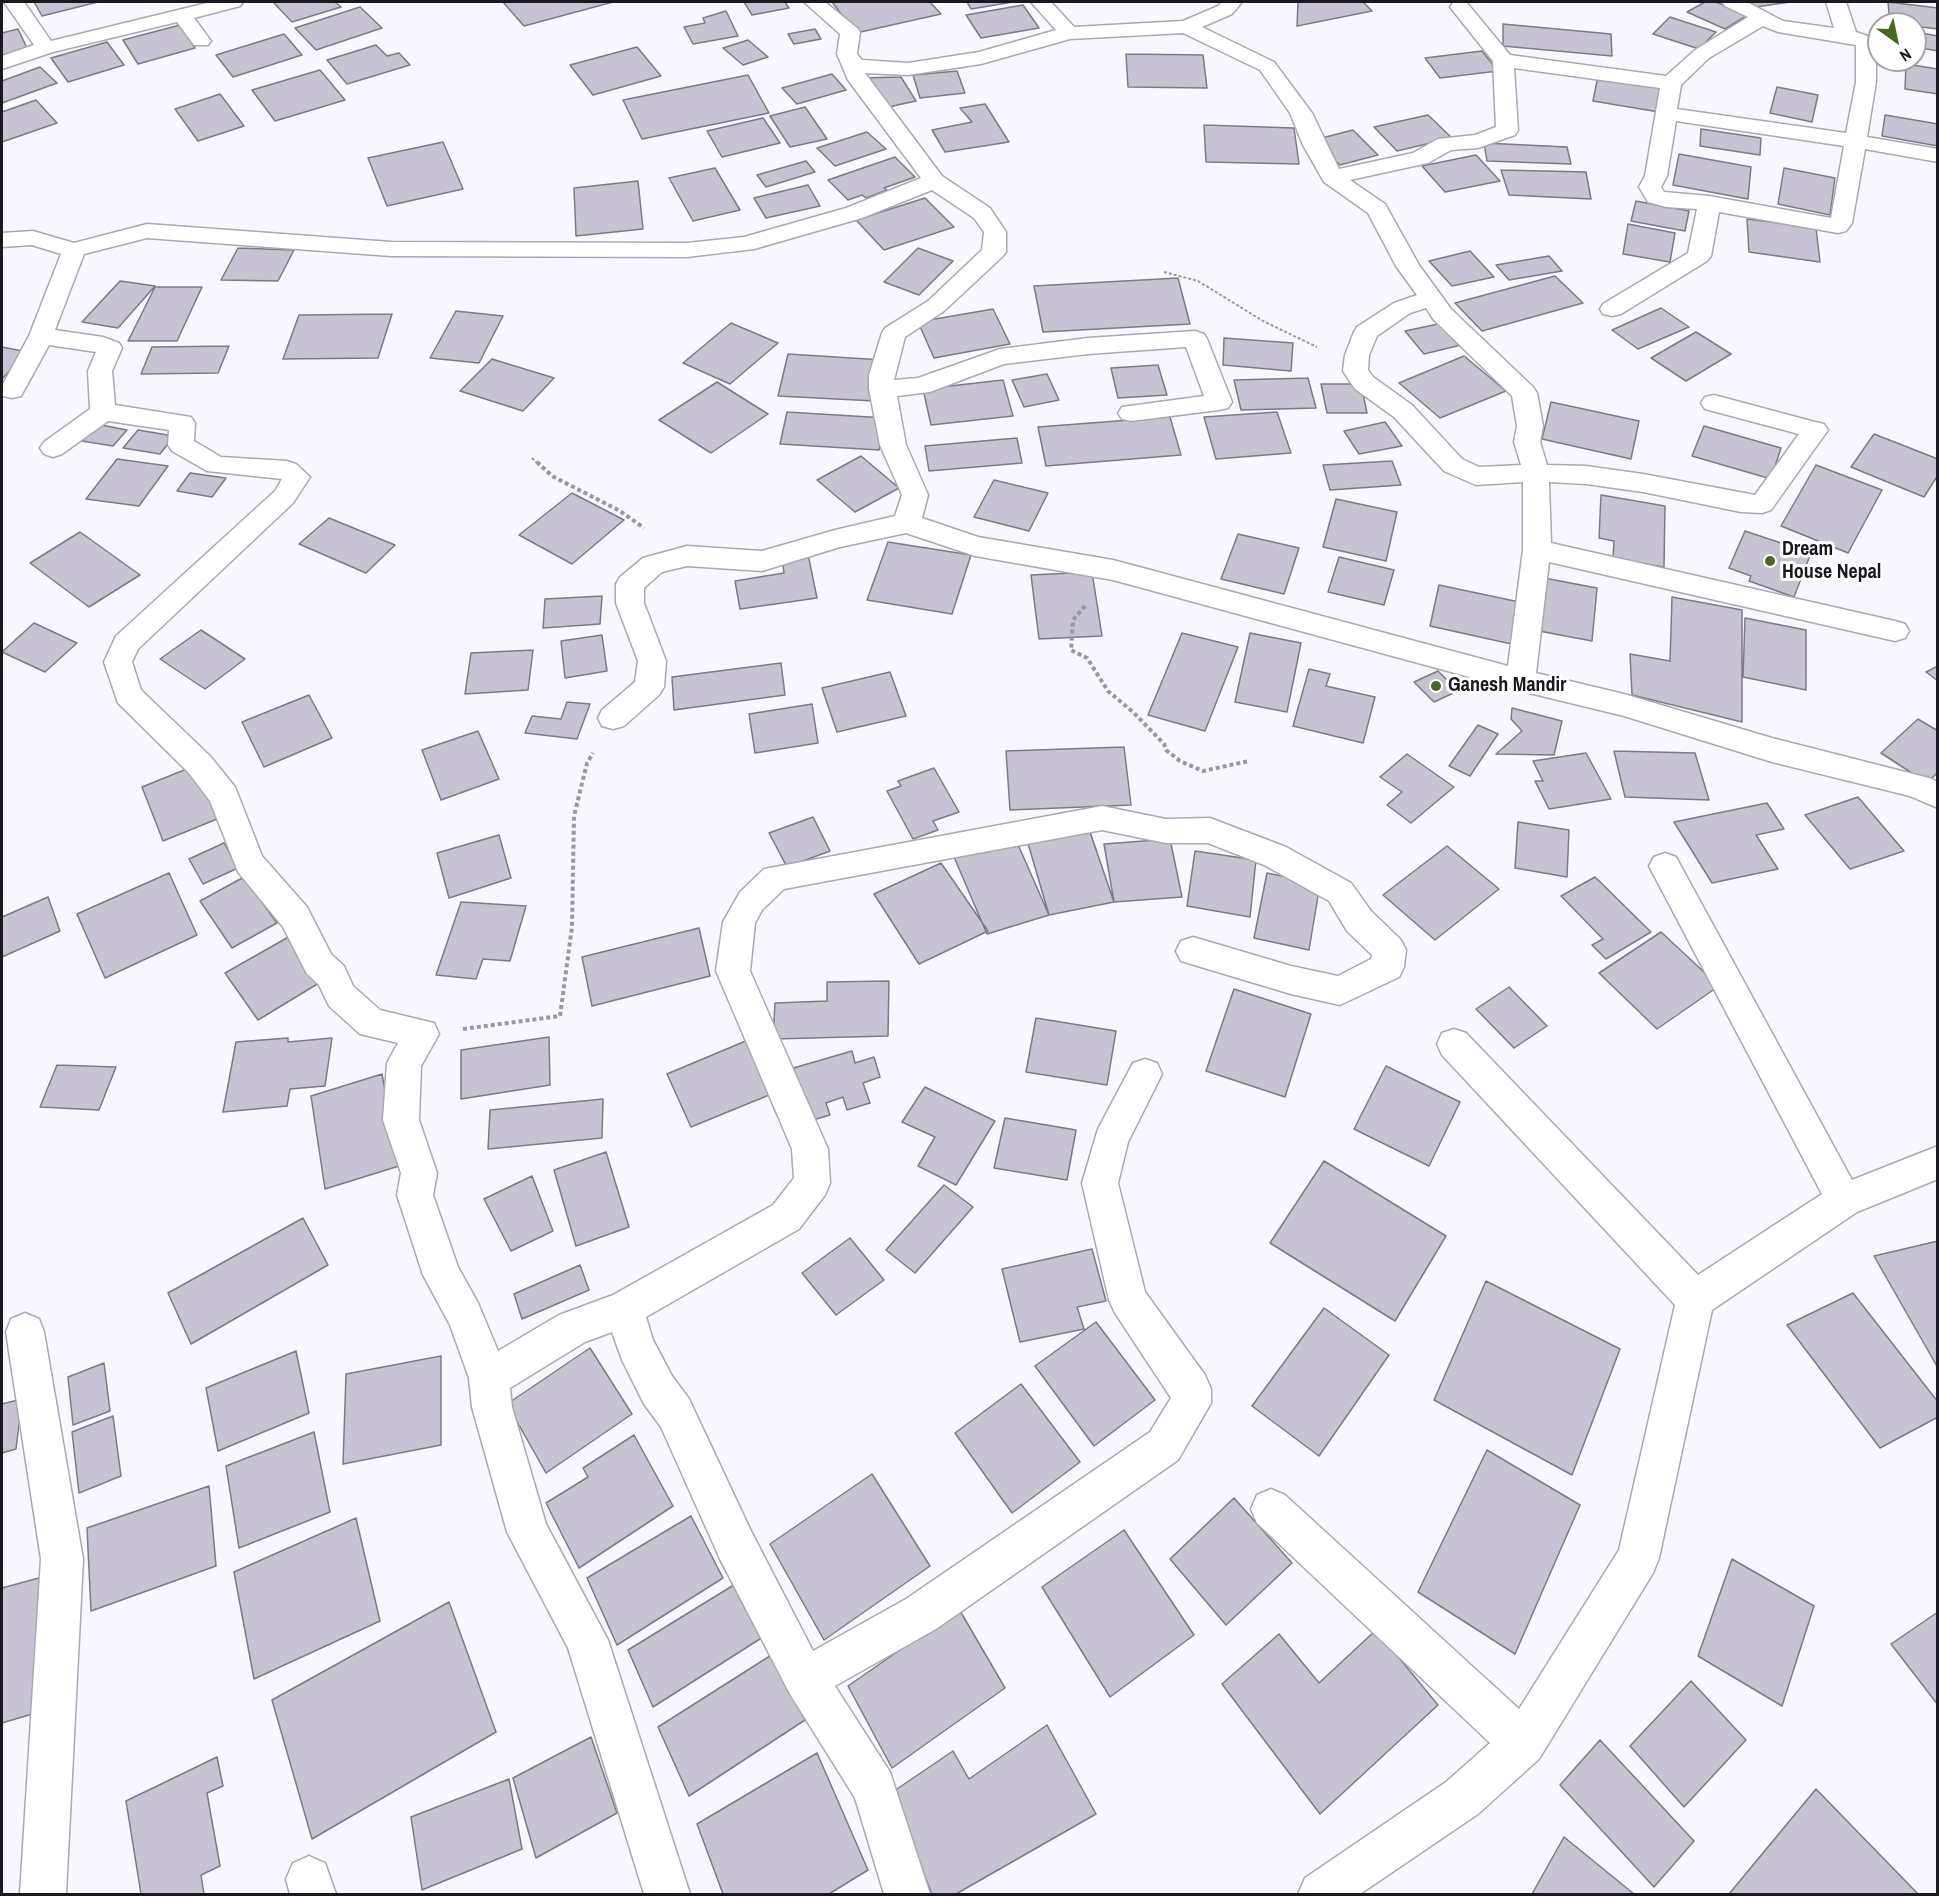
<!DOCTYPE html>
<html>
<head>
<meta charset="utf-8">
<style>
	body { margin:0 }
	#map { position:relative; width:1939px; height:1896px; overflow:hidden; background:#f9f7fe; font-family:"Archivo Narrow",sans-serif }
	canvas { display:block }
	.frame { position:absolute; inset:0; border:3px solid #1a181e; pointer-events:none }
	.north { position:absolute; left:1867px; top:12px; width:60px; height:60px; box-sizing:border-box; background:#fff; border:2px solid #a3a3a5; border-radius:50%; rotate:147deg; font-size:16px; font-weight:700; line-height:24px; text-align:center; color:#1a181e }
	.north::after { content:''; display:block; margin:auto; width:21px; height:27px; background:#47681e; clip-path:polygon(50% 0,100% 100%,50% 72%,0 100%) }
</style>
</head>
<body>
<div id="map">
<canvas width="1939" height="1896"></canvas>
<div class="frame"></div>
<div class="north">N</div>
</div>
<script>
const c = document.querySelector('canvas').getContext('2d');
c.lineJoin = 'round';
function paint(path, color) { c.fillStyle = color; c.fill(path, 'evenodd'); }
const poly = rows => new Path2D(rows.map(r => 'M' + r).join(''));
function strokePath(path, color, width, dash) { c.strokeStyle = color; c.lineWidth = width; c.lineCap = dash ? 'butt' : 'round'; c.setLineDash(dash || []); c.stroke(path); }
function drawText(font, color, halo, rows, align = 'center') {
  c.font = font + ' "Archivo Narrow",sans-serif'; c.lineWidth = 6; c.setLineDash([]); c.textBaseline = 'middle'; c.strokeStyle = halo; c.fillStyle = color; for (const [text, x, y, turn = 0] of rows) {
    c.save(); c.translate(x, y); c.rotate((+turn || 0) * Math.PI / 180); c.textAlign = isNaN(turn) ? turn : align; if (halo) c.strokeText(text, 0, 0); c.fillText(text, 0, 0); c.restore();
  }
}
const building = poly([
	[34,2,98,2,42,16,34,2],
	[273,2,335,2,341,7,292,22,273,2],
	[503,2,613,2,524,26,503,2],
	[744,2,785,2,789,8,752,15,744,2],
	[832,2,930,2,941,14,856,33,832,2],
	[967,2,1013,2,971,9,967,2],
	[1298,2,1363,2,1372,11,1297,26,1298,2],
	[1705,2,1716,2,1748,15,1725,29,1687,12,1705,2],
	[1750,2,1790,2,1756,7,1750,2],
	[1888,2,1938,8,1938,29,1890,23,1888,2],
	[1023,5,1039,28,981,38,966,15,1023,5],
	[360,7,382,28,316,50,295,28,360,7],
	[726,11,738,36,693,44,684,27,705,23,703,18,726,11],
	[1670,17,1716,32,1699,49,1653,34,1670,17],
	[1503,24,1611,34,1612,56,1503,46,1503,24],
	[180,25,195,48,138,64,123,40,180,25],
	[18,29,28,50,2,57,2,33,18,29],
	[815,29,821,39,794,44,788,34,815,29],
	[1915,32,1938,36,1938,51,1915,47,1915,32],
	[284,34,302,55,233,77,216,55,284,34],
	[748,40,768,57,743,65,723,48,748,40],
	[107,42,124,65,68,82,51,58,107,42],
	[376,45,387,56,399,53,410,65,347,84,327,60,376,45],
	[637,47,661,76,593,95,570,65,637,47],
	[1482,51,1498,71,1440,78,1425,58,1482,51],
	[1126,54,1203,55,1207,88,1128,87,1126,54],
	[1906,64,1938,69,1938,94,1905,89,1906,64],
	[40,67,57,83,2,103,2,81,40,67],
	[320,70,345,100,275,121,252,90,320,70],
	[957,71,965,93,920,98,913,75,957,71],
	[832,74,846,90,797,104,782,88,832,74],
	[748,75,769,113,642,139,623,100,748,75],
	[1598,76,1663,87,1659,112,1593,101,1598,76],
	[901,77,916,101,879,109,860,78,901,77],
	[1777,87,1818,95,1812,122,1770,113,1777,87],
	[220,94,244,126,198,141,175,109,220,94],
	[36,100,57,123,2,142,2,112,36,100],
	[985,104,1009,142,945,152,932,130,972,122,960,108,985,104],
	[805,107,827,139,790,147,770,116,805,107],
	[1428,115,1452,138,1397,151,1374,127,1428,115],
	[1885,115,1938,124,1938,146,1882,136,1885,115],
	[763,118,780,143,722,157,707,131,763,118],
	[1204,125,1294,128,1299,164,1206,162,1204,125],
	[1701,129,1761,138,1760,155,1700,146,1701,129],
	[1353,130,1378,155,1340,165,1314,140,1353,130],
	[867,132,886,149,835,166,817,148,867,132],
	[443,142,463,189,387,206,368,158,443,142],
	[1484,143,1567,147,1571,164,1487,161,1484,143],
	[1679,154,1751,167,1748,199,1673,185,1679,154],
	[1476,155,1500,181,1445,192,1422,166,1476,155],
	[895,157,915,177,884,188,887,190,866,198,862,195,848,200,828,180,895,157],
	[806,161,815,172,766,187,757,175,806,161],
	[715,168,740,210,693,221,669,178,715,168],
	[1784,168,1835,178,1830,215,1778,204,1784,168],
	[1501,170,1586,172,1591,199,1509,195,1501,170],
	[638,181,643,229,576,236,574,188,638,181],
	[808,185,820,206,766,218,754,198,808,185],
	[925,198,954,227,884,250,856,220,925,198],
	[1636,201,1689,211,1685,231,1631,221,1636,201],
	[1747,219,1816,228,1820,262,1749,252,1747,219],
	[1628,224,1675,233,1670,262,1623,254,1628,224],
	[238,248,294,250,278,281,221,280,238,248],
	[918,248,953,261,919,295,884,282,918,248],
	[1470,251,1494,277,1452,286,1429,261,1470,251],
	[1549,256,1562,271,1509,280,1496,265,1549,256],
	[1555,276,1583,303,1482,331,1455,303,1555,276],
	[1178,278,1190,324,1043,332,1034,286,1178,278],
	[120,281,155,286,118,328,82,322,120,281],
	[155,287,202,287,177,341,128,341,155,287],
	[1661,308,1689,327,1638,349,1612,330,1661,308],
	[993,309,1010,344,934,358,918,322,993,309],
	[456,311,503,316,479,363,430,358,456,311],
	[392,314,378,358,283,359,299,315,392,314],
	[731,323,778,343,730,384,683,363,731,323],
	[1443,323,1461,345,1424,354,1405,331,1443,323],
	[1696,332,1731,354,1686,381,1651,358,1696,332],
	[1224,338,1293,343,1291,371,1223,365,1224,338],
	[229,346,218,373,141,374,152,347,229,346],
	[2,347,28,352,2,379,2,347],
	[788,354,883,360,875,401,778,396,788,354],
	[1464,356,1506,391,1440,418,1399,383,1464,356],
	[492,359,554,378,523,411,460,391,492,359],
	[1158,365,1167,395,1118,398,1111,368,1158,365],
	[1047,374,1059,400,1024,407,1012,380,1047,374],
	[1308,378,1316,408,1241,410,1234,380,1308,378],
	[1003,380,1013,416,931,425,923,389,1003,380],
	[717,382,768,414,711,453,659,420,717,382],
	[1321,384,1361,384,1367,413,1327,413,1321,384],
	[1551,402,1639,421,1631,459,1542,439,1551,402],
	[787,412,886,418,879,450,780,444,787,412],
	[1277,412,1291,453,1216,459,1204,417,1277,412],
	[1170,417,1181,455,1046,466,1038,427,1170,417],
	[1385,422,1402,446,1359,454,1344,431,1385,422],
	[96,424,127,430,113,446,82,441,96,424],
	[1704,426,1781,448,1771,479,1692,456,1704,426],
	[138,430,174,436,160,454,123,448,138,430],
	[1874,434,1938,459,1938,475,1924,497,1851,467,1874,434],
	[1017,438,1022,463,929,471,925,446,1017,438],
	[861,456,899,488,855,512,817,480,861,456],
	[117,459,168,466,139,506,86,499,117,459],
	[1392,461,1401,485,1330,490,1323,465,1392,461],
	[1816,465,1882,490,1848,553,1781,526,1816,465],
	[190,473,226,478,212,497,177,491,190,473],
	[994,480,1048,493,1029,531,974,517,994,480],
	[572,493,624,520,572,564,519,535,572,493],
	[1601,495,1665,506,1664,567,1613,559,1614,541,1599,538,1601,495],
	[1336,499,1397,512,1386,561,1323,547,1336,499],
	[329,518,395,545,366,573,299,544,329,518],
	[1745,531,1811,553,1794,597,1749,581,1751,576,1729,568,1745,531],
	[80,532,140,575,89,607,30,563,80,532],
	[1238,534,1299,548,1284,594,1221,579,1238,534],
	[888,542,971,555,952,614,867,600,888,542],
	[808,554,817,598,740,609,735,581,784,573,782,558,808,554],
	[1339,557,1394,570,1384,605,1328,592,1339,557],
	[1092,572,1102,636,1039,639,1031,575,1092,572],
	[1544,578,1597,588,1592,641,1539,631,1544,578],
	[1439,585,1524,603,1516,645,1430,626,1439,585],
	[602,596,600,624,543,628,545,599,602,596],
	[1672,597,1742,610,1742,722,1632,695,1630,654,1670,661,1672,597],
	[1745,618,1806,630,1806,690,1743,677,1745,618],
	[34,623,77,643,45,672,2,652,34,623],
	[201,630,245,659,205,689,160,659,201,630],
	[1182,633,1238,647,1205,731,1148,715,1182,633],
	[1250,633,1301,643,1287,712,1235,702,1250,633],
	[602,635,607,671,565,678,561,641,602,635],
	[533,650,528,690,465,694,471,653,533,650],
	[781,663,785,695,674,710,672,677,781,663],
	[1938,666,1938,681,1926,672,1938,666],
	[1309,669,1330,674,1326,686,1375,697,1363,743,1293,726,1309,669],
	[1438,671,1458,691,1434,702,1414,682,1438,671],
	[890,672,906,716,837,732,822,688,890,672],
	[309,695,332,738,264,767,242,722,309,695],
	[567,702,590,704,577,739,525,733,532,716,561,719,567,702],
	[812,704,818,743,755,753,749,714,812,704],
	[1512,708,1562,721,1554,755,1496,754,1522,731,1511,719,1512,708],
	[1918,719,1938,731,1938,772,1927,783,1881,753,1918,719],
	[1478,725,1498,734,1470,776,1449,766,1478,725],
	[478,731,499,779,441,800,422,750,478,731],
	[1124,747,1131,805,1010,810,1006,751,1124,747],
	[1614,751,1695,753,1709,800,1625,797,1614,751],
	[1586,753,1611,799,1549,809,1535,781,1543,781,1533,761,1586,753],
	[1407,754,1454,787,1411,823,1387,805,1402,792,1380,777,1407,754],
	[199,764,222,817,163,841,142,787,199,764],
	[934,768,959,812,933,821,938,830,913,839,887,791,901,786,898,781,934,768],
	[1858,797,1904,851,1850,869,1805,815,1858,797],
	[1767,803,1784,829,1756,835,1778,869,1712,883,1674,822,1767,803],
	[813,817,830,851,787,867,769,833,813,817],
	[1518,822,1569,830,1567,877,1515,868,1518,822],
	[1089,829,1114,902,1049,915,1027,840,1089,829],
	[499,835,511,878,449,898,437,853,499,835],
	[1170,839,1182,897,1114,902,1104,844,1170,839],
	[1016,840,1049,915,987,934,954,857,1016,840],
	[224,843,238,868,203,884,189,859,224,843],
	[1447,846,1499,889,1435,940,1383,895,1447,846],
	[1195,851,1256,860,1250,917,1187,906,1195,851],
	[941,863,988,931,919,964,874,894,941,863],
	[169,873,197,935,105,978,77,914,169,873],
	[1267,873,1320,884,1309,950,1254,938,1267,873],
	[244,877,277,923,232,948,200,901,244,877],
	[1595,877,1651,932,1606,959,1592,945,1603,939,1561,896,1595,877],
	[48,897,60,931,2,957,2,917,48,897],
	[461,902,526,906,510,961,483,959,476,979,436,975,461,902],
	[699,928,710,976,592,1006,582,957,699,928],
	[1661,932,1719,986,1657,1029,1599,973,1661,932],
	[292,935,324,980,258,1020,225,973,292,935],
	[889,981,888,1036,773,1039,775,1003,827,1001,827,982,889,981],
	[1509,987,1547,1026,1514,1048,1476,1009,1509,987],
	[1234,989,1311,1014,1285,1097,1206,1071,1234,989],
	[1036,1018,1116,1031,1107,1085,1026,1072,1036,1018],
	[549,1037,550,1085,461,1099,461,1050,549,1037],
	[288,1038,288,1042,332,1038,325,1086,290,1089,287,1106,223,1112,236,1042,288,1038],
	[748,1040,774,1093,691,1127,667,1074,748,1040],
	[852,1051,855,1063,874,1057,880,1077,863,1083,870,1103,847,1110,843,1097,826,1103,830,1115,806,1122,790,1069,852,1051],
	[57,1065,116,1067,99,1110,40,1107,57,1065],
	[1386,1066,1460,1102,1429,1166,1354,1129,1386,1066],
	[382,1074,399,1166,325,1189,311,1096,382,1074],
	[925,1087,995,1121,956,1185,918,1166,935,1137,902,1122,925,1087],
	[603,1099,602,1138,488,1149,490,1110,603,1099],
	[1005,1118,1076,1130,1067,1180,994,1168,1005,1118],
	[606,1152,629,1227,576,1246,554,1170,606,1152],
	[1324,1161,1446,1236,1395,1321,1270,1243,1324,1161],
	[532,1176,553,1231,511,1251,484,1199,532,1176],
	[944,1185,973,1207,915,1273,886,1250,944,1185],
	[303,1218,328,1265,191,1344,168,1293,303,1218],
	[850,1238,884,1280,836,1315,802,1273,850,1238],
	[1938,1241,1938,1368,1874,1256,1938,1241],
	[1092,1249,1106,1301,1077,1307,1084,1329,1020,1342,1002,1269,1092,1249],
	[580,1265,589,1290,522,1319,514,1294,580,1265],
	[1486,1281,1620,1349,1572,1475,1434,1400,1486,1281],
	[1853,1293,1938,1402,1938,1417,1880,1448,1787,1325,1853,1293],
	[1324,1308,1389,1355,1319,1456,1252,1406,1324,1308],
	[1096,1322,1155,1400,1094,1446,1035,1366,1096,1322],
	[590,1348,632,1414,546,1473,507,1404,590,1348],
	[296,1351,309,1413,218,1451,206,1388,296,1351],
	[441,1356,441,1445,343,1464,346,1374,441,1356],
	[104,1363,110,1411,73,1425,68,1377,104,1363],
	[1021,1384,1080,1462,1012,1513,955,1433,1021,1384],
	[22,1399,16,1449,2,1453,2,1404,22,1399],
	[113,1416,121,1476,79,1493,72,1432,113,1416],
	[314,1432,330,1512,239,1548,226,1466,314,1432],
	[634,1435,673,1506,579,1568,546,1503,588,1477,583,1468,634,1435],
	[1487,1450,1580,1505,1515,1654,1418,1592,1487,1450],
	[872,1474,930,1566,824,1640,770,1544,872,1474],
	[209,1486,216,1566,91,1611,87,1528,209,1486],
	[1234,1498,1292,1563,1226,1625,1170,1559,1234,1498],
	[691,1516,723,1578,617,1645,587,1578,691,1516],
	[356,1518,380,1621,254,1679,234,1572,356,1518],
	[1124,1530,1194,1635,1110,1697,1042,1587,1124,1530],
	[1732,1559,1814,1606,1782,1706,1698,1656,1732,1559],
	[46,1576,39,1712,2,1723,2,1588,46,1576],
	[737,1583,763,1637,653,1707,628,1650,737,1583],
	[449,1602,496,1732,312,1839,272,1700,449,1602],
	[959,1609,1005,1688,892,1768,848,1686,959,1609],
	[1938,1612,1938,1705,1891,1644,1938,1612],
	[1376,1630,1438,1705,1320,1814,1222,1684,1279,1634,1319,1683,1376,1630],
	[773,1654,805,1720,689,1796,658,1727,773,1654],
	[1691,1681,1746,1740,1684,1807,1630,1746,1691,1681],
	[1047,1725,1096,1814,956,1894,932,1894,891,1793,953,1751,969,1779,1047,1725],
	[591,1737,617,1813,536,1858,513,1778,591,1737],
	[1600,1740,1694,1841,1654,1887,1560,1785,1600,1740],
	[817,1753,868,1870,829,1894,723,1894,697,1824,817,1753],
	[217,1757,223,1786,207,1793,220,1866,201,1875,204,1894,141,1894,126,1801,217,1757],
	[509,1779,522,1849,422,1890,411,1817,509,1779],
	[1816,1789,1918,1894,1729,1894,1816,1789],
	[1564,1837,1634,1894,1532,1894,1564,1837]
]);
paint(building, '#c7c3d2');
strokePath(building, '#7d7987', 1.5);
const minor = poly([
	[4,2,24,2,51,41,211,2,243,2,240,6,194,18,211,41,208,45,194,45,177,22,53,52,2,69,2,56,34,45,4,2],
	[804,2,825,2,857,28,860,32,857,54,862,60,908,63,979,52,1056,30,1031,2,1051,2,1074,27,1183,21,1218,6,1222,2,1242,2,1232,14,1202,27,1274,62,1312,113,1339,169,1413,153,1438,139,1475,135,1496,127,1493,61,1450,7,1453,3,1467,3,1510,55,1666,76,1695,50,1748,17,1725,6,1722,2,1747,2,1783,21,1834,28,1826,2,1846,2,1856,32,1873,38,1876,42,1876,82,1867,137,1938,149,1938,162,1865,149,1852,223,1846,231,1838,233,1719,212,1711,256,1707,261,1621,314,1612,316,1603,314,1600,309,1603,304,1688,253,1697,209,1666,207,1648,202,1639,187,1645,176,1660,88,1514,68,1518,130,1515,135,1478,148,1451,150,1428,163,1350,180,1385,204,1419,265,1451,309,1533,387,1537,393,1543,426,1540,442,1547,465,1586,466,1643,474,1755,495,1799,434,1705,409,1701,403,1705,397,1714,395,1815,422,1824,424,1828,430,1771,510,1762,513,1741,512,1643,492,1586,484,1549,482,1551,543,1895,621,1905,624,1909,631,1905,638,1895,641,1549,562,1536,673,1624,694,1772,738,1929,778,1938,782,1938,808,1910,796,1772,762,1624,716,1521,691,1113,580,975,556,906,533,840,547,762,571,687,566,662,572,644,588,644,603,666,661,664,687,659,695,624,726,613,729,602,726,598,718,602,710,635,682,638,661,616,603,616,584,620,577,643,558,687,546,762,551,835,530,895,516,902,495,880,445,869,389,869,375,882,333,885,328,928,301,982,250,984,232,974,218,932,190,862,218,754,249,687,257,391,256,147,238,84,254,55,330,103,337,119,343,122,348,112,371,115,405,191,417,195,423,194,441,221,457,287,461,296,464,310,477,293,503,138,649,132,662,141,690,210,756,235,787,262,856,307,907,331,954,344,966,353,986,380,1010,434,1023,439,1034,421,1066,419,1120,437,1173,433,1195,458,1267,478,1303,498,1351,559,1315,613,1295,773,1205,794,1178,792,1149,716,971,723,922,740,892,764,869,1102,806,1166,819,1210,818,1286,847,1351,883,1371,911,1401,940,1406,950,1404,967,1399,977,1340,1005,1291,994,1181,961,1176,951,1181,941,1193,937,1291,966,1338,976,1371,959,1372,955,1347,931,1329,901,1264,865,1208,843,1166,843,1102,830,784,889,762,910,755,923,750,971,828,1149,830,1183,825,1195,799,1229,646,1317,653,1340,672,1376,689,1399,750,1529,813,1651,906,1599,1150,1432,1171,1398,1115,1313,1109,1300,1082,1183,1098,1129,1133,1063,1145,1059,1157,1063,1162,1074,1128,1142,1118,1183,1145,1292,1205,1375,1211,1389,1211,1403,1178,1460,936,1629,835,1686,890,1772,930,1894,884,1894,855,1798,790,1694,720,1559,661,1427,644,1404,622,1360,612,1332,585,1342,510,1388,512,1407,546,1524,608,1640,690,1894,644,1894,568,1648,507,1532,472,1407,469,1378,450,1325,423,1275,397,1195,401,1173,383,1120,387,1063,398,1043,360,1034,329,1006,319,985,307,974,283,927,238,872,210,801,188,772,118,703,104,662,116,636,275,491,282,479,207,471,172,451,168,445,169,430,108,421,62,454,53,457,44,454,40,448,44,442,90,409,88,371,96,352,49,345,21,396,12,398,3,396,2,386,29,336,61,254,32,245,2,247,2,233,33,231,74,243,147,224,391,242,687,243,744,237,846,208,921,178,848,80,837,54,840,34,804,2],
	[1763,26,1778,32,1856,45,1856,82,1846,133,1677,109,1681,85,1709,58,1763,26],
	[1183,33,1260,70,1290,113,1303,145,1324,182,1368,213,1396,266,1417,295,1394,303,1357,327,1354,332,1345,355,1343,371,1355,389,1394,417,1444,471,1476,485,1523,482,1523,550,1508,666,1113,560,978,537,922,518,928,495,906,445,897,396,930,392,1004,364,1088,354,1186,347,1204,396,1122,407,1118,413,1122,419,1131,421,1219,410,1228,408,1232,402,1207,339,1204,334,1195,331,1088,338,1000,349,918,378,894,380,905,337,944,311,1002,257,1006,252,1006,232,990,208,942,176,865,73,908,75,981,64,1070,39,1183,33],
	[1676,121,1844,146,1831,218,1709,196,1664,192,1661,187,1667,176,1676,121],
	[1426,308,1433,319,1512,396,1517,426,1514,442,1521,465,1479,467,1462,459,1412,405,1373,377,1368,370,1369,355,1377,336,1410,313,1426,308],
	[1665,853,1676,857,1852,1180,1938,1146,1938,1179,1857,1212,1712,1310,1659,1558,1653,1573,1539,1759,1478,1814,1360,1894,1298,1894,1305,1878,1446,1782,1490,1743,1257,1523,1251,1509,1257,1495,1271,1489,1285,1495,1519,1709,1619,1550,1675,1305,1442,1055,1437,1044,1442,1033,1454,1029,1466,1033,1698,1275,1822,1194,1649,866,1654,857,1665,853],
	[25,1313,39,1319,44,1332,83,1559,66,1894,20,1894,41,1559,6,1332,11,1319,25,1313],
	[309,1856,325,1863,336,1894,290,1894,286,1879,293,1863,309,1856]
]);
strokePath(minor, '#aba7b5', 3);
strokePath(poly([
	[1164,272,1198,281,1263,321,1317,347],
	[532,458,538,464]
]), '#9a989e', 2, [3, 2]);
strokePath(poly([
	[537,462,552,476,620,511,644,528],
	[1085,606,1073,620,1071,650,1087,658,1108,691,1133,712,1164,744,1166,750,1180,761,1203,771,1249,761],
	[463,1029,560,1016,572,927,574,816,587,763,593,753]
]), '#9a989e', 4, [4, 3]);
paint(minor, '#fff');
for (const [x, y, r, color] of [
	[1770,561,6,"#47681e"],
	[1436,686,6,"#47681e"]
]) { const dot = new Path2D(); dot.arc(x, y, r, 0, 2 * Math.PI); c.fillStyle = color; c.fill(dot); strokePath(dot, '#fff', 2); }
drawText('bold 20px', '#1a181e', '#fff', [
	["Dream",1782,550],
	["House Nepal",1782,573],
	["Ganesh Mandir",1448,686]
], 'left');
</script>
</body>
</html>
